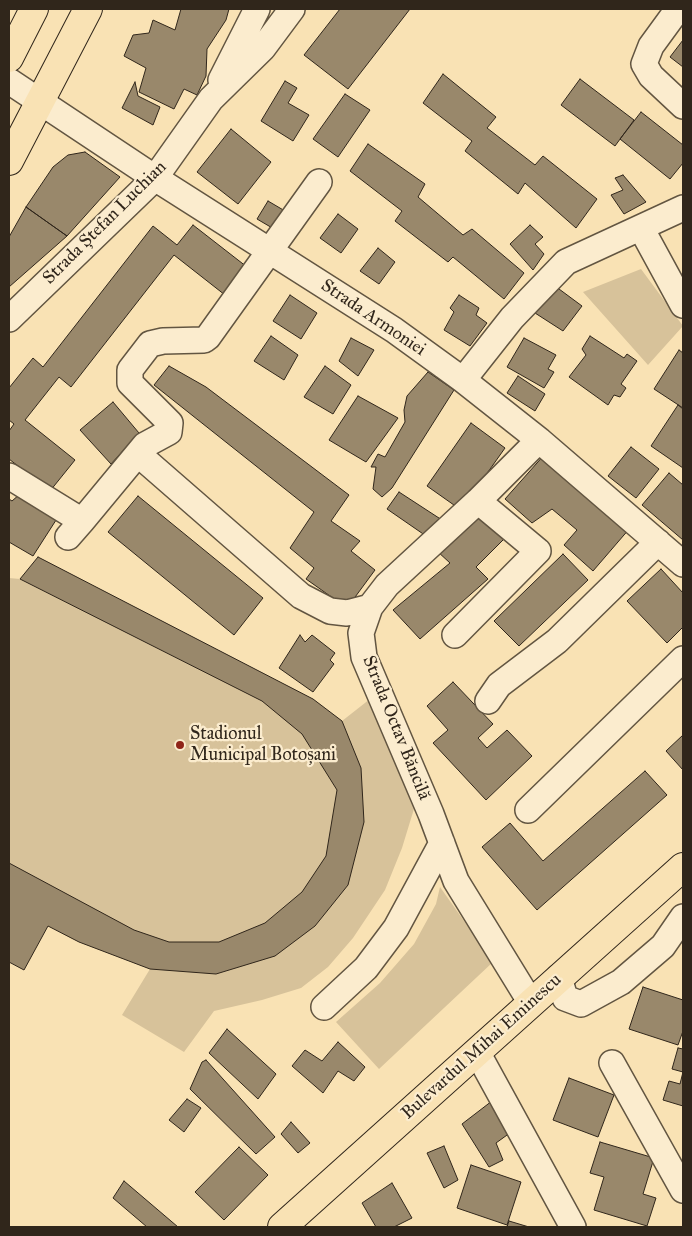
<!DOCTYPE html>
<html>
<head>
<meta charset="utf-8">
<style>
	body { margin:0 }
	#map { position:relative; width:692px; height:1236px; overflow:hidden; background:#f9e2b4; font-family:"IM FELL Great Primer",serif }
	canvas { display:block }
	.frame { position:absolute; inset:0; border:10px solid #30261b; pointer-events:none }
</style>
</head>
<body>
<div id="map">
<canvas width="692" height="1236"></canvas>
<div class="frame"></div>
</div>
<script>
const c = document.querySelector('canvas').getContext('2d');
c.lineJoin = 'round';
function paint(path, color) { c.fillStyle = color; c.fill(path, 'evenodd'); }
const poly = rows => new Path2D(rows.map(r => 'M' + r).join(''));
function strokePath(path, color, width, dash) { c.strokeStyle = color; c.lineWidth = width; c.lineCap = dash ? 'butt' : 'round'; c.setLineDash(dash || []); c.stroke(path); }
function drawText(font, color, halo, rows, align = 'center') {
  c.font = font + ' "IM FELL Great Primer",serif'; c.lineWidth = 4.5; c.setLineDash([]); c.textBaseline = 'middle'; c.strokeStyle = halo; c.fillStyle = color; for (const [text, x, y, turn = 0] of rows) {
    c.save(); c.translate(x, y); c.rotate((+turn || 0) * Math.PI / 180); c.textAlign = isNaN(turn) ? turn : align; if (halo) c.strokeText(text, 0, 0); c.fillText(text, 0, 0); c.restore();
  }
}
paint(poly([
	[641,269,683,326,648,365,583,292],
	[38,557,313,699,342,721,384,688,417,799,402,848,385,890,353,938,328,967,301,988,262,1000,214,1011,184,1052,122,1015,150,969,79,942,9,906,9,578,20,579],
	[440,887,493,962,379,1069,336,1022,380,983,414,944,436,904]
]), '#d7c29a');
const building = poly([
	[181,9,229,9,226,20,207,49,206,76,197,95,184,89,174,109,139,92,146,68,124,56,133,35,149,33,153,20,175,30,181,9],
	[340,9,410,9,348,89,304,55,340,9],
	[683,40,683,67,670,57,683,40],
	[443,74,496,117,487,128,535,165,543,156,597,199,576,228,525,183,518,194,465,151,472,141,423,103,443,74],
	[580,79,634,120,615,146,561,105,580,79],
	[285,81,297,88,288,103,309,115,293,141,261,121,285,81],
	[135,82,138,96,160,107,153,125,122,108,135,82],
	[345,94,370,110,338,157,313,139,345,94],
	[641,112,683,145,683,163,670,179,620,139,641,112],
	[231,129,271,162,238,204,197,172,231,129],
	[368,144,425,184,418,197,463,235,472,229,524,273,504,299,453,257,448,262,395,221,402,211,350,171,368,144],
	[85,152,120,177,67,236,26,207,53,167,68,155,85,152],
	[623,175,646,202,624,214,611,195,623,190,615,178,623,175],
	[268,201,285,211,274,229,257,219,268,201],
	[26,207,67,236,9,287,9,237,26,207],
	[338,214,358,229,341,253,320,238,338,214],
	[193,225,247,267,225,295,174,255,71,387,59,377,25,420,75,460,50,491,9,459,9,431,14,424,9,420,9,388,33,358,43,367,153,226,177,245,193,225],
	[530,225,543,237,535,244,544,254,533,270,510,244,530,225],
	[378,248,395,262,379,284,360,271,378,248],
	[555,286,582,306,563,331,535,313,555,286],
	[290,295,317,313,301,339,273,321,290,295],
	[459,295,479,308,476,315,487,323,470,346,444,330,454,312,450,308,459,295],
	[271,336,298,355,284,380,254,361,271,336],
	[590,336,624,358,627,354,637,361,621,384,626,388,620,397,614,395,608,405,569,377,586,355,582,349,590,336],
	[351,338,374,350,358,376,339,361,351,338],
	[524,338,556,355,548,369,554,372,544,388,507,367,524,338],
	[679,350,683,353,683,408,654,389,679,350],
	[169,366,206,387,349,495,331,521,360,541,351,551,375,570,347,608,306,579,314,568,290,548,314,512,154,385,169,366],
	[325,366,351,385,333,414,304,397,325,366],
	[428,372,454,390,392,488,382,497,373,489,376,467,371,467,378,454,385,457,405,422,404,410,407,396,428,372],
	[518,376,545,394,535,411,507,393,518,376],
	[358,396,398,418,366,462,329,440,358,396],
	[113,402,139,433,111,464,80,430,113,402],
	[678,405,683,409,683,468,651,446,678,405],
	[471,423,505,448,461,510,427,486,471,423],
	[631,447,659,469,636,498,608,476,631,447],
	[545,454,630,528,593,571,564,545,577,530,552,509,532,523,505,499,545,454],
	[669,473,683,485,683,540,642,505,669,473],
	[399,492,442,520,429,538,387,509,399,492],
	[20,494,58,517,33,556,9,542,9,499,12,501,20,494],
	[138,496,263,598,234,635,108,532,138,496],
	[479,510,505,538,476,567,488,579,420,639,393,610,450,563,437,551,479,510],
	[563,554,588,580,519,646,494,621,563,554],
	[38,557,313,699,342,721,361,768,364,822,348,885,315,926,275,956,216,974,150,969,79,942,48,926,24,970,9,962,9,863,134,930,169,942,219,942,265,923,302,892,326,856,337,790,302,734,262,701,20,579,38,557],
	[661,569,683,593,683,627,667,643,627,601,661,569],
	[300,635,305,642,312,635,335,653,330,660,334,664,313,692,279,668,300,635],
	[453,682,493,724,478,738,487,748,507,730,532,756,486,800,433,743,448,730,427,706,453,682],
	[683,735,683,770,666,751,683,735],
	[645,771,667,795,537,910,482,847,510,823,543,861,645,771],
	[643,987,683,1000,683,1031,678,1045,629,1029,643,987],
	[227,1029,276,1074,258,1099,209,1053,227,1029],
	[338,1042,365,1067,354,1081,338,1071,323,1093,292,1066,305,1050,322,1061,338,1042],
	[678,1048,683,1049,683,1072,672,1069,678,1048],
	[206,1060,275,1137,256,1154,190,1089,202,1062,206,1060],
	[683,1072,683,1106,663,1100,669,1081,680,1084,683,1072],
	[569,1078,614,1095,598,1137,553,1120,569,1078],
	[187,1099,201,1108,184,1132,169,1120,187,1099],
	[492,1101,514,1130,496,1143,503,1160,489,1167,462,1124,492,1101],
	[291,1122,310,1143,298,1153,281,1134,291,1122],
	[600,1142,654,1158,643,1194,656,1198,647,1226,594,1210,604,1177,590,1173,600,1142],
	[444,1146,458,1180,444,1188,427,1153,444,1146],
	[239,1147,268,1175,224,1220,195,1192,239,1147],
	[471,1165,521,1182,507,1225,457,1208,471,1165],
	[124,1181,178,1227,147,1227,113,1198,124,1181],
	[392,1183,412,1218,394,1227,376,1227,362,1203,392,1183],
	[509,1221,529,1227,507,1227,509,1221]
]);
paint(building, '#99886b');
strokePath(building, '#30261b', 1);
const minor = poly([
	[678,9,651,46,644,64,651,76,683,106],
	[221,80,257,9],
	[9,81,155,178,394,330,463,380,539,440,683,564],
	[641,228,683,305],
	[9,319,155,178,211,99,263,48,292,9],
	[463,380,512,318,566,262,683,208],
	[138,454,301,596,330,611,347,613,370,607],
	[9,476,82,521,68,537],
	[82,521,145,445,169,432,170,423,130,383,130,370,150,344,163,341,204,340,208,337,319,182],
	[455,635,538,551,478,501],
	[488,701,499,685,557,641,658,542],
	[528,810,683,659],
	[559,977,565,998,581,1004,621,982,663,946,683,917],
	[531,1003,456,881,431,814,364,657,361,633,370,607,387,585,478,501,539,440],
	[324,1007,366,968,396,928,442,843],
	[477,1052,573,1227],
	[612,1063,683,1190]
]);
const major = poly([
	[9,58,34,9],
	[9,161,88,9],
	[282,1227,683,867]
]);
strokePath(minor, '#625541', 28);
strokePath(major, '#30261b', 30);
strokePath(minor, '#fbecce', 25);
strokePath(major, '#f9e2b4', 28);
for (const [x, y, r, color] of [
	[180,745,5,"#8f2418"]
]) { const dot = new Path2D(); dot.arc(x, y, r, 0, 2 * Math.PI); c.fillStyle = color; c.fill(dot); strokePath(dot, '#fbecce', 2); }
drawText('18px', '#30261b', '#fbecce', [
	["Strada Ștefan Luchian",105,223,-45],
	["Strada Armoniei",373,318,34],
	["Strada Octav Băncilă",396,728,68],
	["Bulevardul Mihai Eminescu",482,1047,-42]
]);
drawText('18px', '#30261b', '#fbecce', [
	["Stadionul",190,735],
	["Municipal Botoșani",190,756]
], 'left');
</script>
</body>
</html>
